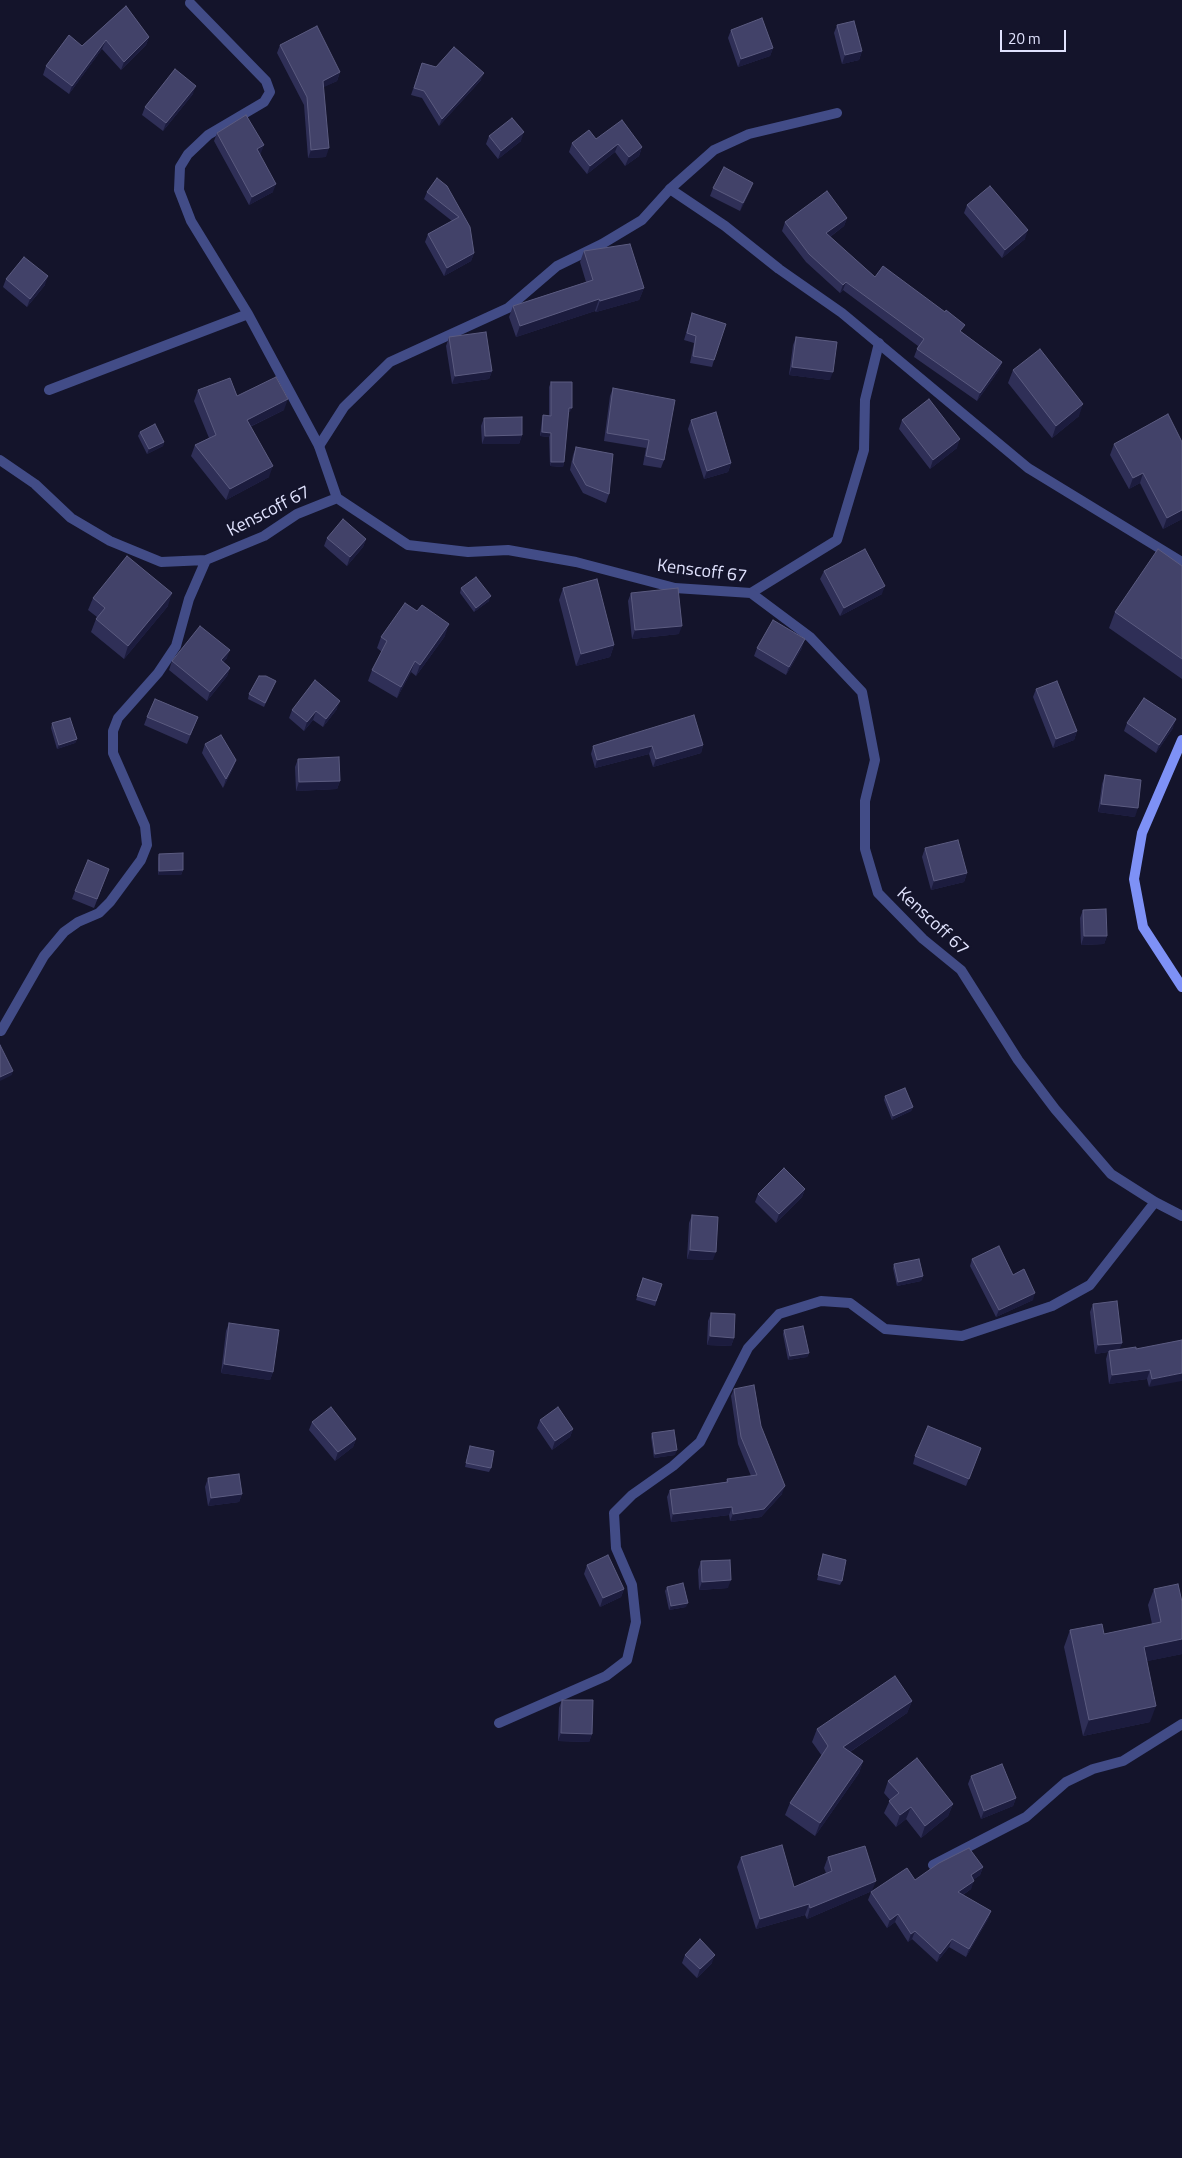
<!DOCTYPE html>
<html>
<head>
<meta charset="utf-8">
<style>
	body { margin:0 }
	#map { position:relative; width:1182px; height:2158px; overflow:hidden; background:#14142b; font-family:"Titillium Web",sans-serif }
	canvas { display:block }
	.scale { position:absolute; left:1000px; top:30px; width:66px; height:22px; box-sizing:border-box; border:2px solid #e0e2fd; border-top:0; padding-left:6px; font-size:15px; line-height:18px; white-space:nowrap; color:#e0e2fd; -webkit-text-stroke:4px #14142b; paint-order:stroke }
</style>
</head>
<body>
<div id="map">
<canvas width="1182" height="2158"></canvas>
<div class="scale">20 m</div>
</div>
<script>
const c = document.querySelector('canvas').getContext('2d');
c.lineJoin = 'round';
const poly = rows => new Path2D(rows.map(r => 'M' + r).join(''));
function strokePath(path, color, width, dash) { c.strokeStyle = color; c.lineWidth = width; c.lineCap = dash ? 'butt' : 'round'; c.setLineDash(dash || []); c.stroke(path); }
function paint(path, color) { c.fillStyle = color; c.fill(path, 'evenodd'); }
function drawText(font, color, halo, rows, align = 'center') {
  c.font = font + ' "Titillium Web",sans-serif'; c.lineWidth = 4; c.setLineDash([]); c.textBaseline = 'middle'; c.strokeStyle = halo; c.fillStyle = color; for (const [text, x, y, turn = 0] of rows) {
    c.save(); c.translate(x, y); c.rotate((+turn || 0) * Math.PI / 180); c.textAlign = isNaN(turn) ? turn : align; if (halo) c.strokeText(text, 0, 0); c.fillText(text, 0, 0); c.restore();
  }
}
strokePath(poly([
	[319,446,344,407,390,362,508,308,557,266,602,244,642,220,670,189],
	[751,593,837,540,864,450,865,400,879,343]
]), '#424c87', 10);
strokePath(poly([
	[190,3,266,81,270,92,264,102,208,135,188,154,180,167,179,190,191,221,248,314,319,446,337,498],
	[837,113,749,134,714,150,670,189,725,226,779,269,842,313,1028,468,1182,562],
	[49,390,248,314],
	[0,460,35,484,71,518,110,541,161,562,206,560,264,536,297,514,337,498,408,545,468,552,508,550,576,562,675,588,751,593,810,637,862,692,875,760,865,801,865,849,878,893,923,939,961,970,1018,1060,1055,1109,1111,1174,1155,1202,1182,1216],
	[1,1031,44,956,64,932,78,922,99,913,110,902,141,860,147,845,145,826,113,753,113,731,118,718,158,673,176,646,189,599,206,560],
	[499,1723,606,1676,627,1660,636,1622,632,1585,616,1548,614,1513,632,1495,673,1466,700,1442,748,1348,779,1314,821,1301,850,1303,885,1329,962,1336,1052,1306,1090,1285,1155,1202],
	[933,1865,1026,1817,1066,1782,1093,1769,1123,1761,1182,1724]
]), '#424c87', 10);
strokePath(poly([
	[1182,740,1142,833,1134,879,1143,927,1182,987]
]), '#7e91f6', 10);
paint(poly([
	[126,6,149,37,146,45,121,70,102,49,69,94,43,75,46,66,82,46],
	[837,25,862,51,859,60,842,64,834,33],
	[731,30,773,48,770,56,738,67,728,38],
	[280,45,340,72,337,81,323,87,326,157,308,158,304,105,277,53],
	[422,63,481,80,439,126,422,98,411,95],
	[193,94,163,131,142,115,145,107],
	[217,133,261,153,260,154,273,192,249,205,214,141],
	[489,136,521,141,498,159,486,144],
	[596,139,642,147,639,156,625,166,615,152,587,174,569,152,572,143],
	[753,183,750,191,740,211,710,196,713,188],
	[447,186,474,253,471,261,444,276,425,242,428,234,452,221,424,199,427,192],
	[967,205,1025,239,1002,258,964,213],
	[847,218,844,226,830,237,875,277,962,332,1002,362,999,370,977,401,914,357,917,349,918,346,843,290,840,293,806,262,782,231,785,222],
	[584,251,644,288,639,300,596,312,595,311,516,337,509,317,513,306,586,282,580,262],
	[6,279,45,285,27,307,3,287],
	[692,313,714,360,712,367,690,363,694,343,684,340],
	[449,337,492,371,489,379,452,384,446,346],
	[796,337,830,380,789,375,793,345],
	[1013,370,1079,416,1052,438,1008,383],
	[551,382,570,412,568,412,564,462,563,467,550,466,549,437,540,436,542,419,543,415,549,416,549,387],
	[613,388,664,460,661,468,643,465,646,448,604,441,610,396],
	[198,390,237,396,284,410,250,427,269,477,226,500,191,456,195,445,209,438,194,401],
	[1168,414,1182,519,1163,529,1140,483,1129,489,1110,455,1114,444],
	[484,418,522,435,519,444,482,444,481,426],
	[691,420,731,463,728,472,704,479,688,429],
	[902,420,957,448,930,469,899,429],
	[140,432,164,442,163,446,147,454,138,436],
	[576,447,609,494,606,503,583,493,570,470,573,455],
	[327,538,366,539,363,547,347,566,324,546],
	[1182,566,1182,679,1109,628,1115,612],
	[824,571,882,594,840,616,820,579],
	[461,588,489,601,474,612,460,593],
	[563,588,614,645,610,657,576,666,559,600],
	[631,593,679,634,632,639,628,601],
	[93,598,168,606,124,659,91,632,96,619,97,617,88,610],
	[445,636,416,676,411,672,397,698,368,681,372,670,382,652,377,648,381,637],
	[757,648,802,648,786,675,754,656],
	[227,658,223,662,230,668,227,676,207,701,169,670,172,661],
	[276,681,264,707,248,699,249,694],
	[1036,689,1077,731,1074,740,1053,748,1033,697],
	[337,709,323,727,313,720,304,731,289,718,292,710],
	[147,717,198,717,187,744,144,725],
	[52,723,77,739,75,743,57,749,51,728],
	[1127,723,1173,728,1156,753,1124,731],
	[205,744,236,760,233,768,223,788,202,753],
	[703,745,701,753,653,767,649,754,595,768,591,754,593,746],
	[298,759,340,781,337,789,296,791,295,767],
	[1105,775,1135,817,1098,812,1102,784],
	[925,848,967,873,964,882,931,890,922,857],
	[159,854,183,870,181,875,158,875,158,858],
	[109,869,94,908,72,899,75,891],
	[1083,910,1107,936,1104,944,1081,945,1080,918],
	[885,1096,913,1107,911,1111,892,1120,884,1100],
	[805,1189,802,1197,776,1223,755,1202,758,1194],
	[692,1215,713,1260,687,1259,689,1223],
	[972,1259,1013,1275,1033,1300,996,1317,970,1266],
	[894,1264,923,1276,921,1281,897,1286,893,1268],
	[643,1278,662,1284,655,1306,636,1300],
	[1093,1304,1122,1343,1119,1349,1136,1349,1182,1340,1149,1387,1147,1379,1109,1384,1106,1359,1108,1352,1095,1354,1090,1312],
	[711,1313,734,1338,731,1346,707,1345,708,1321],
	[229,1323,273,1372,270,1380,221,1373,226,1331],
	[784,1330,809,1353,807,1357,788,1360,783,1334],
	[734,1389,761,1426,782,1494,761,1517,730,1521,729,1515,671,1522,667,1497,670,1490,726,1482,727,1479,751,1476,738,1444,731,1396],
	[540,1420,573,1429,570,1437,552,1450,537,1428],
	[312,1422,356,1439,353,1447,335,1461,309,1430],
	[652,1433,675,1455,654,1458,651,1437],
	[470,1446,491,1468,489,1472,465,1467],
	[981,1448,966,1486,913,1464,915,1456],
	[208,1478,242,1494,239,1502,208,1506,205,1487],
	[823,1554,842,1581,840,1585,817,1580],
	[701,1561,728,1588,699,1590,698,1570],
	[587,1565,624,1589,621,1597,600,1607,584,1574],
	[667,1587,686,1607,669,1610,665,1591],
	[1154,1589,1182,1602,1182,1654,1147,1661,1150,1722,1083,1736,1064,1647,1070,1630,1104,1634,1152,1624,1148,1605],
	[562,1700,592,1734,589,1742,558,1741,559,1708],
	[912,1701,907,1713,850,1752,863,1761,859,1773,815,1836,785,1815,790,1803,822,1756,812,1742,817,1729],
	[971,1776,1016,1798,1013,1806,981,1819,968,1784],
	[888,1781,953,1804,948,1816,921,1838,906,1819,896,1827,884,1813,890,1800,884,1793],
	[741,1857,794,1887,826,1873,824,1868,828,1857,872,1891,807,1919,805,1915,756,1929,737,1867],
	[983,1867,980,1875,973,1880,971,1889,963,1895,991,1911,988,1919,966,1957,949,1947,937,1962,912,1939,908,1942,895,1922,887,1928,868,1900,871,1892,915,1880],
	[685,1955,712,1963,697,1978,682,1963]
]), '#2f2f57');
paint(poly([
	[149,37,146,45,121,70,124,62],
	[106,40,102,49,69,94,72,86],
	[773,48,770,56,738,67,741,59],
	[862,51,859,60,842,64,845,55],
	[340,72,337,81,320,89,323,81],
	[484,73,481,80,439,126,442,119],
	[196,86,193,94,163,131,166,123],
	[524,132,521,141,498,159,501,151],
	[618,144,615,152,587,174,590,166],
	[264,145,261,153,254,157,257,149],
	[642,147,639,156,625,166,629,157],
	[329,148,326,157,308,158,311,150],
	[753,183,750,191,740,211,743,203],
	[276,184,273,192,249,205,252,197],
	[847,218,844,226,823,242,826,233],
	[1028,230,1025,239,1002,258,1005,250],
	[474,253,471,261,444,276,447,268],
	[48,276,45,285,27,307,30,299],
	[846,282,843,290,840,293,843,285],
	[644,288,639,300,596,312,600,301],
	[599,299,595,311,516,337,520,326],
	[1002,362,999,370,977,401,980,393],
	[792,367,833,372,830,380,789,375],
	[492,371,489,379,452,384,455,376],
	[288,399,284,410,243,430,247,420],
	[1083,404,1079,416,1052,438,1056,426],
	[569,408,572,408,570,412,567,412],
	[542,432,551,433,549,437,540,436],
	[522,435,519,444,482,444,485,436],
	[960,439,957,448,930,469,933,460],
	[164,442,163,446,147,454,149,449],
	[551,462,564,462,563,467,550,466],
	[731,463,728,472,704,479,707,471],
	[273,466,269,477,226,500,230,489],
	[1143,473,1140,483,1129,489,1133,478],
	[1182,510,1182,519,1163,529,1167,518],
	[366,539,363,547,347,566,350,557],
	[885,586,882,594,840,616,844,608],
	[172,593,168,606,124,659,128,646],
	[491,596,489,601,474,612,476,608],
	[449,624,445,636,416,676,420,665],
	[682,626,679,634,632,639,635,630],
	[805,639,802,648,786,675,789,667],
	[614,645,610,657,576,666,581,654],
	[230,650,227,658,218,669,221,660],
	[415,661,411,672,397,698,401,687],
	[230,668,227,676,207,701,210,692],
	[340,701,337,709,323,727,326,719],
	[316,711,313,720,304,731,307,722],
	[1176,719,1173,728,1156,753,1159,745],
	[1077,731,1074,740,1053,748,1056,739],
	[77,739,75,743,57,749,59,745],
	[703,745,701,753,653,767,656,759],
	[652,746,649,754,595,768,597,760],
	[236,760,233,768,223,788,226,779],
	[340,781,337,789,296,791,299,782],
	[1101,804,1138,808,1135,817,1098,812],
	[183,870,181,875,158,875,159,871],
	[967,873,964,882,931,890,934,881],
	[1084,936,1107,936,1104,944,1081,945],
	[13,1071,12,1075,0,1081,0,1077],
	[913,1107,911,1111,892,1120,893,1116],
	[805,1189,802,1197,776,1223,779,1214],
	[690,1250,716,1252,713,1260,687,1259],
	[923,1276,921,1281,897,1286,898,1282],
	[1035,1293,1033,1300,996,1317,999,1310],
	[710,1336,734,1338,731,1346,707,1345],
	[1122,1343,1119,1351,1109,1351,1108,1352,1095,1354,1098,1345],
	[809,1353,807,1357,788,1360,790,1356],
	[224,1364,273,1372,270,1380,221,1373],
	[1150,1370,1147,1379,1109,1384,1112,1375],
	[1182,1373,1182,1381,1149,1387,1152,1379],
	[573,1429,570,1437,552,1450,555,1441],
	[356,1439,353,1447,335,1461,338,1452],
	[677,1450,675,1455,654,1458,655,1454],
	[785,1486,782,1494,761,1517,730,1521,733,1514],
	[242,1494,239,1502,208,1506,211,1498],
	[732,1507,729,1515,671,1522,673,1514],
	[731,1580,728,1588,699,1590,702,1582],
	[624,1589,621,1597,600,1607,603,1598],
	[688,1603,686,1607,669,1610,671,1606],
	[1182,1639,1182,1654,1138,1663,1144,1647],
	[912,1701,907,1713,839,1759,843,1747],
	[1156,1706,1150,1722,1083,1736,1089,1720],
	[561,1733,592,1734,589,1742,558,1741],
	[863,1761,859,1773,815,1836,820,1823],
	[1016,1798,1013,1806,981,1819,984,1811],
	[953,1804,948,1816,921,1838,925,1826],
	[911,1807,906,1819,896,1827,900,1815],
	[983,1867,980,1875,968,1884,971,1875],
	[876,1881,872,1891,807,1919,810,1908],
	[974,1881,971,1889,955,1900,958,1892],
	[809,1904,805,1915,756,1929,760,1919],
	[991,1911,988,1919,966,1957,969,1949],
	[898,1914,895,1922,887,1928,890,1920],
	[915,1931,912,1939,908,1942,911,1934],
	[952,1939,949,1947,937,1962,940,1954],
	[715,1955,712,1963,697,1978,700,1969]
]), '#1c1c3e');
const building = poly([
	[126,6,149,37,124,62,106,40,72,86,46,66,69,35,82,46,126,6],
	[762,18,773,48,741,59,731,30,762,18],
	[854,21,862,51,845,55,837,25,854,21],
	[317,26,340,72,323,81,329,148,311,150,307,97,280,45,317,26],
	[454,47,484,73,442,119,424,91,414,88,422,63,436,67,454,47],
	[175,69,196,86,166,123,145,107,175,69],
	[246,115,264,145,257,149,276,184,252,197,217,133,246,115],
	[512,118,524,132,501,151,489,136,512,118],
	[622,120,642,147,629,157,618,144,590,166,572,143,589,130,596,139,622,120],
	[724,167,753,183,743,203,713,188,724,167],
	[437,178,447,186,470,227,474,253,447,268,428,234,459,217,427,192,437,178],
	[990,186,1028,230,1005,250,967,205,990,186],
	[827,191,847,218,826,233,875,277,883,266,945,312,946,310,965,325,960,331,1002,362,980,393,917,349,924,339,846,282,843,285,809,254,785,222,827,191],
	[630,244,644,288,600,301,599,299,520,326,513,306,593,280,584,251,630,244],
	[24,257,48,276,30,299,6,279,24,257],
	[692,313,726,324,714,360,693,356,696,336,687,333,692,313],
	[486,332,492,371,455,376,449,337,486,332],
	[796,337,837,342,833,372,792,367,796,337],
	[1040,349,1083,404,1056,426,1013,370,1040,349],
	[276,377,288,399,247,420,273,466,230,489,195,445,216,435,198,390,230,378,237,396,276,377],
	[551,382,572,382,572,408,569,408,564,462,551,462,551,433,542,432,543,415,551,416,551,382],
	[613,388,675,400,664,460,646,456,649,440,607,433,613,388],
	[929,399,960,439,933,460,902,420,929,399],
	[716,412,731,463,707,471,691,420,716,412],
	[1168,414,1182,442,1182,510,1167,518,1143,473,1133,478,1114,444,1168,414],
	[522,417,522,435,485,436,484,418,522,417],
	[155,424,164,442,149,449,140,432,155,424],
	[576,447,613,454,609,494,586,485,573,462,576,447],
	[343,519,366,539,350,557,327,538,343,519],
	[865,549,885,586,844,608,824,571,865,549],
	[1158,549,1182,566,1182,659,1115,612,1158,549],
	[127,556,172,593,128,646,96,619,105,608,93,598,127,556],
	[476,577,491,596,476,608,461,588,476,577],
	[597,579,614,645,581,654,563,588,597,579],
	[678,588,682,626,635,630,631,593,678,588],
	[405,603,417,611,422,605,449,624,420,665,415,661,401,687,372,670,387,641,381,637,405,603],
	[773,620,805,639,789,667,757,648,773,620],
	[200,626,230,650,221,660,230,668,210,692,172,661,200,626],
	[259,676,266,676,276,681,265,703,249,694,259,676],
	[315,680,340,701,326,719,316,711,307,722,292,710,315,680],
	[1057,681,1077,731,1056,739,1036,689,1057,681],
	[1144,698,1176,719,1159,745,1127,723,1144,698],
	[155,699,198,717,190,735,147,717,155,699],
	[694,715,703,745,656,759,652,746,597,760,593,746,694,715],
	[70,718,77,739,59,745,52,723,70,718],
	[221,735,236,760,226,779,205,744,221,735],
	[339,757,340,781,299,782,298,759,339,757],
	[1105,775,1141,780,1138,808,1101,804,1105,775],
	[958,840,967,873,934,881,925,848,958,840],
	[183,853,183,870,159,871,159,854,183,853],
	[88,860,109,869,97,899,75,891,88,860],
	[1106,909,1107,936,1084,936,1083,910,1106,909],
	[0,1045,13,1071,0,1077,0,1045],
	[905,1088,913,1107,893,1116,885,1096,905,1088],
	[784,1168,805,1189,779,1214,758,1194,784,1168],
	[692,1215,718,1217,716,1252,690,1250,692,1215],
	[999,1246,1013,1275,1024,1269,1035,1293,999,1310,972,1259,999,1246],
	[919,1259,923,1276,898,1282,894,1264,919,1259],
	[643,1278,662,1284,656,1301,637,1296,643,1278],
	[1117,1301,1122,1343,1098,1345,1093,1304,1117,1301],
	[711,1313,735,1314,734,1338,710,1336,711,1313],
	[229,1323,279,1330,273,1372,224,1364,229,1323],
	[803,1326,809,1353,790,1356,784,1330,803,1326],
	[1182,1340,1182,1373,1152,1379,1150,1370,1112,1375,1109,1351,1136,1347,1136,1349,1182,1340],
	[754,1385,761,1426,785,1486,764,1509,733,1514,732,1507,673,1514,670,1490,728,1482,727,1479,757,1475,741,1437,734,1389,754,1385],
	[331,1407,356,1439,338,1452,312,1422,331,1407],
	[558,1407,573,1429,555,1441,540,1420,558,1407],
	[928,1426,981,1448,969,1479,915,1456,928,1426],
	[674,1430,677,1450,655,1454,652,1433,674,1430],
	[470,1446,494,1451,491,1468,466,1463,470,1446],
	[239,1474,242,1494,211,1498,208,1478,239,1474],
	[823,1554,846,1560,842,1581,818,1575,823,1554],
	[608,1555,624,1589,603,1598,587,1565,608,1555],
	[730,1560,731,1580,702,1582,701,1561,730,1560],
	[683,1583,688,1603,671,1606,667,1587,683,1583],
	[1178,1584,1182,1602,1182,1639,1144,1647,1156,1706,1089,1720,1070,1630,1102,1624,1104,1634,1161,1622,1154,1589,1178,1584],
	[895,1676,912,1701,843,1747,863,1761,820,1823,790,1803,828,1746,817,1729,895,1676],
	[562,1700,593,1700,592,1734,561,1733,562,1700],
	[917,1758,953,1804,925,1826,911,1807,900,1815,889,1801,899,1793,888,1781,917,1758],
	[1002,1764,1016,1798,984,1811,971,1776,1002,1764],
	[782,1845,794,1887,832,1871,828,1857,865,1846,876,1881,810,1908,809,1904,760,1919,741,1857,782,1845],
	[969,1848,983,1867,971,1875,974,1881,958,1892,991,1911,969,1949,952,1939,940,1954,915,1931,911,1934,898,1914,890,1920,871,1892,907,1868,915,1880,939,1863,969,1848],
	[700,1939,715,1955,700,1969,685,1955,700,1939]
]);
paint(building, '#424269');
strokePath(building, '#5b5b80', 1);
drawText('18px', '#e0e2fd', '#14142b', [
	["Kenscoff 67",269,512,-27],
	["Kenscoff 67",702,572,7],
	["Kenscoff 67",932,922,43]
]);
</script>
</body>
</html>
